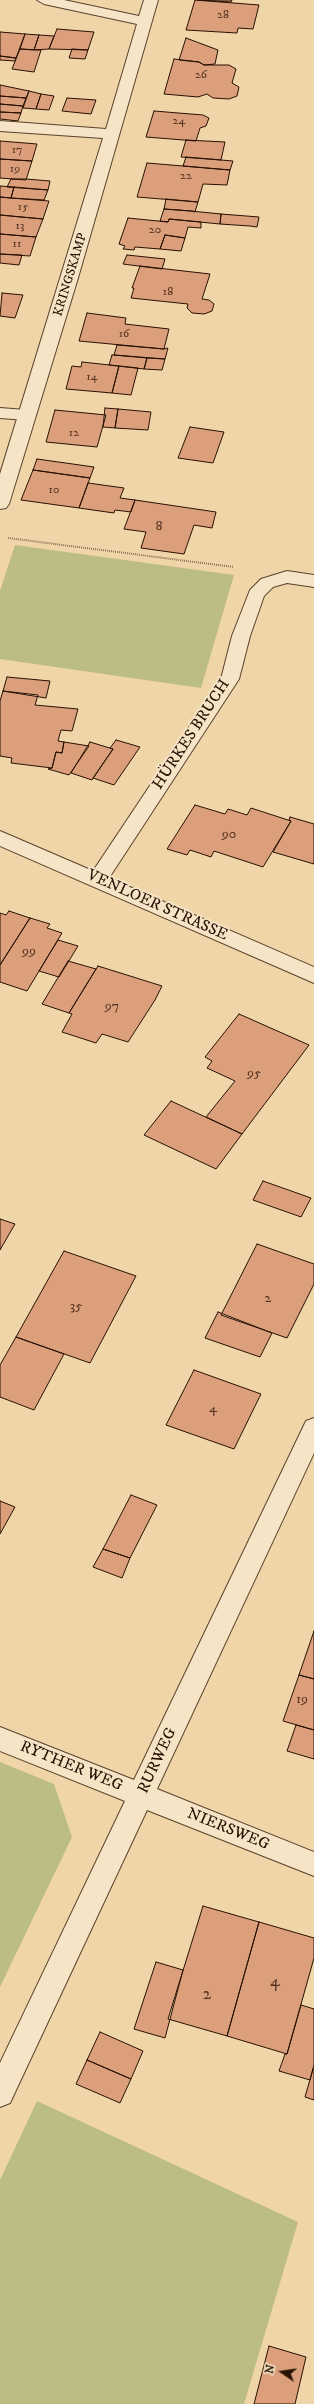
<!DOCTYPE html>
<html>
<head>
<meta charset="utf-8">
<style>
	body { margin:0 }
	#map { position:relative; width:314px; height:2404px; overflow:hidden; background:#f0d5a8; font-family:"IM FELL DW Pica",serif }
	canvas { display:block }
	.north { position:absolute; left:262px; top:2352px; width:40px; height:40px; -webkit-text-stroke:3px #f5e4c6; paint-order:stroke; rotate:283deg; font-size:11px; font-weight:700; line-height:16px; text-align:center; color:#281103 }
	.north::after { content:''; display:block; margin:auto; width:14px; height:18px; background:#281103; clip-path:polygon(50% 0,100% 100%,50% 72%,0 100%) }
</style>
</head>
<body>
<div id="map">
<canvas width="314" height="2404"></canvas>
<div class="north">N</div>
</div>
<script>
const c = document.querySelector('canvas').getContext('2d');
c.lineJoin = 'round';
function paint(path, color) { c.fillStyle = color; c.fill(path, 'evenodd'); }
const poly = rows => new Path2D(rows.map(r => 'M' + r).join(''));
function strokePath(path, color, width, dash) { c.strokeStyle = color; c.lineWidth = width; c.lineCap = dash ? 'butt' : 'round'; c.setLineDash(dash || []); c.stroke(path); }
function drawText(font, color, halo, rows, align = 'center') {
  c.font = font + ' "IM FELL DW Pica",serif'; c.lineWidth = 4; c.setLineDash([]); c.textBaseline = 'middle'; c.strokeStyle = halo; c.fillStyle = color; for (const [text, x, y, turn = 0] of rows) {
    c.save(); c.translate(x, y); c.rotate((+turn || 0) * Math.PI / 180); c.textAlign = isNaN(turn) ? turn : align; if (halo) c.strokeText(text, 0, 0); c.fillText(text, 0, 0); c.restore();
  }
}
paint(poly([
	[15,545,234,575,201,688,0,659,0,591],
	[0,1762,54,1784,72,1837,0,1987],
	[37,2101,298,2222,244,2404,0,2404,0,2180]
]), '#bcbc85');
const building = poly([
	[195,0,259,5,253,29,238,28,237,33,186,30,195,0],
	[198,0,232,0,231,2,198,0],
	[57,29,94,32,88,50,49,49,57,29],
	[0,32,25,34,16,58,0,56,0,32],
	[25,34,39,35,34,50,20,49,25,34],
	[39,35,54,36,49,49,34,50,39,35],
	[186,38,218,50,215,64,204,65,199,62,179,60,186,38],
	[20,49,41,50,34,72,12,69,20,49],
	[72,49,88,50,85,59,69,58,72,49],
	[0,56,16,58,15,61,0,60,0,56],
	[174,59,199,62,204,65,229,65,236,69,232,83,239,87,237,96,229,99,213,98,207,94,198,97,164,94,174,59],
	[0,85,29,91,26,98,0,96,0,85],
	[29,91,41,94,36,109,23,108,29,91],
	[41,94,54,96,49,110,36,109,41,94],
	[0,96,26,98,23,106,0,104,0,96],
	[67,98,96,100,91,114,62,111,67,98],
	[0,104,23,106,21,113,0,112,0,104],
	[154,111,203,115,209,118,206,126,200,128,196,141,146,137,154,111],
	[0,112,21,113,18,121,0,119,0,112],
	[186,140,225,142,221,160,181,157,186,140],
	[0,141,37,144,32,161,0,159,0,141],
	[186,157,221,160,233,161,230,170,183,166,186,157],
	[0,159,32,161,26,180,0,178,0,159],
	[147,163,183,166,230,170,227,185,203,184,198,202,137,197,147,163],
	[11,179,26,179,50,181,48,190,7,187,11,179],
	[0,186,14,187,11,198,0,197,0,186],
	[14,187,48,190,44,200,11,198,14,187],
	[0,197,11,198,49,201,43,219,0,215,0,197],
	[166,199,198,202,195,212,191,211,164,209,166,199],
	[164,209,191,211,221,214,220,224,169,219,168,222,160,221,164,209],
	[221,214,259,217,257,227,250,226,220,224,221,214],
	[0,215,43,219,36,237,0,234,0,215],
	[128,218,168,222,169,219,201,222,201,228,188,227,185,238,165,235,160,249,135,247,134,250,123,249,125,246,119,244,128,218],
	[0,234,36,237,30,256,0,254,0,234],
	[165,235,185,238,181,251,160,249,165,235],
	[0,254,22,255,19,265,0,263,0,254],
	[127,255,165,259,162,269,123,264,127,255],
	[140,266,210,274,202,299,209,300,214,304,212,311,204,314,192,313,187,308,188,304,131,298,134,288,132,288,140,266],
	[2,293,23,295,15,318,0,316,2,293],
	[87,313,126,318,125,324,169,329,164,349,79,341,87,313],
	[117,345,164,349,168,348,165,359,114,355,117,345],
	[112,355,114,355,147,358,144,369,109,365,112,355],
	[147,358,165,359,162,370,144,369,147,358],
	[82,362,119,366,112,393,66,389,72,366,81,367,82,362],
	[119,366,138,368,131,395,112,393,119,366],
	[105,408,118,409,115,428,103,427,105,408],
	[118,409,151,412,148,430,115,428,118,409],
	[55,410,106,415,97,447,46,442,55,410],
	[190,427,224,432,213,463,178,458,190,427],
	[37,459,94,467,90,478,33,470,37,459],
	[33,470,90,478,79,508,21,500,33,470],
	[88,483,124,488,120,498,135,500,131,512,115,510,114,513,79,508,88,483],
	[135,500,216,512,212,528,194,525,184,554,141,548,146,532,124,529,135,500],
	[7,677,50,681,46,698,3,691,7,677],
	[3,691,38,695,35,705,78,709,72,731,61,730,58,741,64,742,62,753,56,752,52,768,11,763,12,758,0,756,0,701,3,691],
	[116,740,140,747,114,785,93,778,113,749,110,748,116,740],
	[64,742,89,746,69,775,48,769,52,768,56,752,62,753,64,742],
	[90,742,113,749,92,780,71,773,90,742],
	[195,805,225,814,228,809,247,815,251,808,291,821,263,867,214,851,211,857,190,850,187,855,167,849,195,805],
	[290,817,314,824,314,864,273,852,291,821,289,820,290,817],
	[9,911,30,918,0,965,0,913,6,915,9,911],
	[30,918,50,924,47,928,62,933,27,991,0,982,0,965,30,918],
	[58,940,78,946,59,977,39,971,58,940],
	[68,961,96,969,69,1013,42,1004,68,961],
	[98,966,162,986,155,1000,128,1042,102,1034,96,1043,62,1032,72,1014,69,1013,98,966],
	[239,1014,309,1045,242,1134,206,1117,235,1081,207,1068,212,1061,205,1057,239,1014],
	[171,1101,242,1134,216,1169,144,1135,171,1101],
	[263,1181,311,1198,301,1217,253,1200,263,1181],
	[0,1219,15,1224,0,1250,0,1219],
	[257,1244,314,1264,314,1284,287,1338,221,1315,257,1244],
	[64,1251,136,1276,90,1363,16,1337,64,1251],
	[218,1312,272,1333,260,1357,205,1338,218,1312],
	[16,1337,64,1354,34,1410,0,1397,0,1365,16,1337],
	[194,1370,261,1394,234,1449,166,1425,194,1370],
	[131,1495,157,1505,130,1558,103,1549,131,1495],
	[0,1501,15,1507,0,1534,0,1501],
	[103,1549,130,1558,122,1578,93,1567,103,1549],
	[314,1631,314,1679,299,1675,314,1631],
	[299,1675,314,1679,314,1730,283,1721,299,1675],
	[296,1725,314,1730,314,1759,287,1751,296,1725],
	[203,1906,259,1922,227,2036,168,2019,203,1906],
	[259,1922,314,1938,314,1958,287,2054,227,2036,259,1922],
	[156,1962,183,1970,165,2038,134,2029,156,1962],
	[301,2005,314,2009,314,2065,310,2080,279,2071,285,2054,287,2054,301,2005],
	[100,2032,143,2051,131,2079,87,2060,100,2032],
	[87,2060,131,2079,120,2103,76,2084,87,2060],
	[313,2069,314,2069,314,2100,305,2097,313,2069],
	[269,2346,306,2357,295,2404,254,2404,269,2346]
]);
paint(building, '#db9f7c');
strokePath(building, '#281103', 1);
const service = poly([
	[0,408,26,410,32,411,34,415,32,419,26,420,0,418,0,408]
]);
const minor = poly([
	[37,0,64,0,139,16,144,0,158,0,78,278,9,504,6,508,0,509,0,474,103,138,0,131,0,121,106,129,137,24,44,4,37,0],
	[287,571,314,575,314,587,287,583,273,587,264,596,250,636,239,679,109,878,314,967,314,983,0,846,0,831,93,871,221,679,232,636,250,590,261,579,287,571],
	[314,1418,314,1453,157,1789,314,1852,314,1876,147,1810,10,2103,0,2107,0,2063,125,1801,0,1751,0,1727,134,1780,306,1421,314,1418]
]);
strokePath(service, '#5a422c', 2);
strokePath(minor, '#5a422c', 2);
strokePath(poly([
	[8,538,234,567]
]), '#281103', 2, [0.5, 1.5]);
paint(service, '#f5e4c6');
paint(minor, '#f5e4c6');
drawText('12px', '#553421', null, [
	["28",223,16],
	["26",201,76],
	["24",179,122],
	["17",17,151],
	["19",15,170],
	["22",186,177],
	["15",23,208],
	["13",20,227],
	["20",155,231],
	["11",17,245],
	["18",168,293],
	["16",124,335],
	["14",92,378],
	["12",74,434],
	["10",54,491]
]);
drawText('13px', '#281103', '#f5e4c6', [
	["KRINGSKAMP",71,275,-73]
]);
drawText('14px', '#553421', null, [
	["8",159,527],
	["90",229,835],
	["99",29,952],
	["97",112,1007],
	["95",254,1074],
	["2",268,1299],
	["35",76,1307],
	["4",213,1409],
	["19",302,1700]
]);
drawText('16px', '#281103', '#f5e4c6', [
	["HÜRKES BRUCH",192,735,-57],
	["VENLOER STRASSE",157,906,24],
	["RURWEG",158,1761,-65],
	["RYTHER WEG",71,1767,22],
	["NIERSWEG",228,1830,22]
]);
drawText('17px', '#553421', null, [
	["4",275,1982],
	["2",207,1995]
]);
</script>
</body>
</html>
